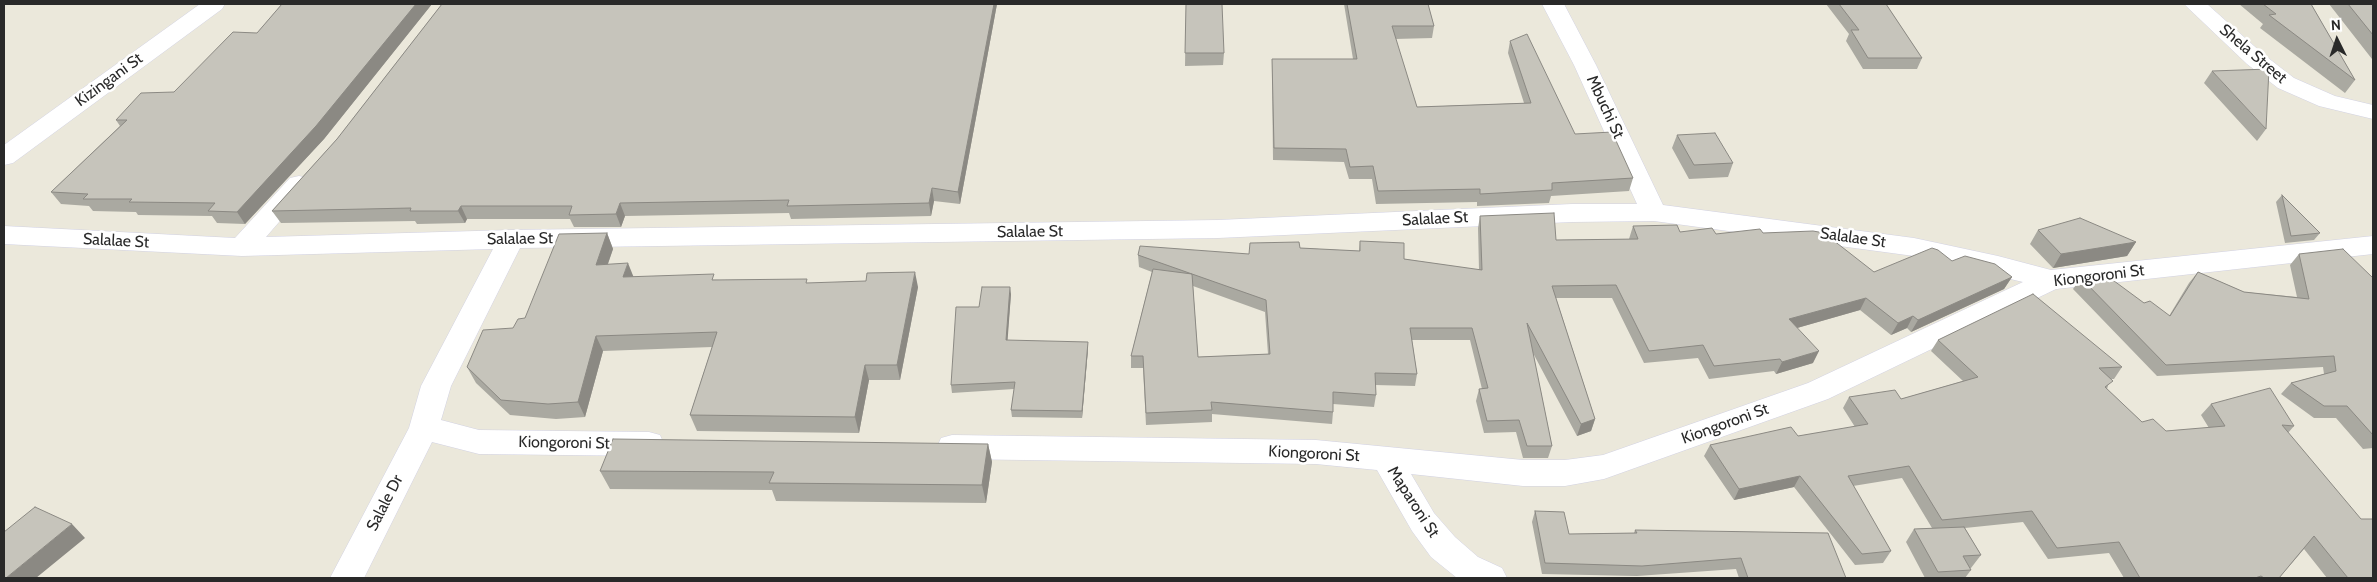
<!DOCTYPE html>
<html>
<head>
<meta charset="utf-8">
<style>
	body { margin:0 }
	#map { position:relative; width:2377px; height:582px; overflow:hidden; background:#ebe8db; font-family:Cabin,sans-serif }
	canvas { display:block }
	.frame { position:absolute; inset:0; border:5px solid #292929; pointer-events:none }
	.north { position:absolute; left:2312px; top:15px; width:50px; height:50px; -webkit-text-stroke:4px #fff; paint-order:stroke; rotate:356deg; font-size:14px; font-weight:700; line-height:20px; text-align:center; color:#292929 }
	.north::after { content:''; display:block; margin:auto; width:18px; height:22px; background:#292929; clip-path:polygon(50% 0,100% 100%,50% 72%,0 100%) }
</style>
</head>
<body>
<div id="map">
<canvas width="2377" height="582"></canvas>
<div class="frame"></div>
<div class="north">N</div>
</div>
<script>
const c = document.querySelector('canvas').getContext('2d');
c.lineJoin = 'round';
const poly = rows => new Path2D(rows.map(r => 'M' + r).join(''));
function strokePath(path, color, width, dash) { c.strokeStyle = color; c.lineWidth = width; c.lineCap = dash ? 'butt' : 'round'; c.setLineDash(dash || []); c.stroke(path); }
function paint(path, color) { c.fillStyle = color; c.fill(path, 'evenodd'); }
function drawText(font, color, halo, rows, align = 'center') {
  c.font = font + ' Cabin,sans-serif'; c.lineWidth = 5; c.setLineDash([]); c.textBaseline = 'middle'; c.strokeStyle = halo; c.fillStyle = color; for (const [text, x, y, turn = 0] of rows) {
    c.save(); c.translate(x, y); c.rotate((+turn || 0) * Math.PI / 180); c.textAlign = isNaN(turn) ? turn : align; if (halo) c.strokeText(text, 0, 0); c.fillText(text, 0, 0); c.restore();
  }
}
const minor = poly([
	[1542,4,1564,4,1596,65,1663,205,1914,238,1998,256,2051,270,2373,236,2373,254,2056,289,1828,399,1604,479,1565,486,1523,486,1411,474,1434,513,1455,537,1478,557,1502,568,1507,578,1457,578,1431,557,1412,531,1377,470,1316,464,952,459,941,456,937,447,941,438,952,435,1316,440,1523,460,1565,460,1603,455,1808,383,2023,282,1914,256,1654,221,1572,222,1218,238,520,248,451,386,441,420,479,430,649,432,660,435,664,444,660,453,649,456,479,454,432,442,364,578,330,578,409,428,421,386,493,249,242,256,4,244,4,226,235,238,290,178,299,176,308,178,312,184,266,237,511,230,1218,220,1572,204,1637,204,1574,65,1542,4],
	[2184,4,2207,4,2263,54,2294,78,2335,96,2373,105,2373,119,2319,106,2278,88,2247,64,2184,4]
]);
const tertiary = poly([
	[200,4,225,4,222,9,13,163,4,165,4,145,200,4]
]);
strokePath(minor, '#d1d1e2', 1);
strokePath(tertiary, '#d1d1e2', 1);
paint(minor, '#fff');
paint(tertiary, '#fff');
paint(poly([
	[282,4,432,4,324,139,245,224,217,223,212,216,138,215,136,212,93,211,89,206,61,204,51,192,120,126,116,120,174,92,257,33],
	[442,4,997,4,960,204,934,201,931,216,791,219,789,213,625,216,621,227,574,227,570,219,467,219,465,223,417,224,415,221,281,223,272,211,337,139],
	[1186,4,1224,53,1223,65,1185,66],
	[1344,4,1428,4,1434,26,1432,38,1395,39,1417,107,1524,103,1508,53,1510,41,1575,134,1633,178,1629,191,1551,196,1549,203,1477,206,1477,202,1376,204,1372,179,1349,179,1344,162,1273,160,1272,71,1272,59,1353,59],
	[1826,4,1886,4,1922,58,1917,69,1863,69,1846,41,1849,34],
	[2239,4,2311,4,2355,80,2345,93,2260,28,2263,24],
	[2329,4,2373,4,2373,59,2372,59],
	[2212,71,2266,129,2257,141,2204,83],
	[1677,135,1733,163,1728,177,1689,179,1672,148],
	[2282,195,2320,233,2314,240,2285,243,2276,202],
	[1480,216,1556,240,1629,239,1633,226,1680,232,1716,234,1763,233,1874,272,1952,261,2012,277,2004,289,1911,332,1907,328,1891,335,1860,310,1797,328,1813,363,1776,374,1774,371,1709,379,1698,358,1644,363,1612,298,1556,298,1595,419,1591,431,1577,436,1533,353,1552,446,1548,458,1523,458,1516,432,1484,433,1476,401,1479,389,1482,389,1470,340,1412,340,1417,374,1415,386,1375,385,1376,395,1374,407,1333,404,1333,412,1332,424,1212,414,1212,422,1146,425,1143,368,1131,368,1131,356,1152,272,1139,267,1138,255,1249,254,1300,248,1359,251,1360,241,1404,259,1479,270,1478,228],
	[1193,286,1265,312,1268,354,1198,357],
	[2038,230,2136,242,2127,256,2053,268,2030,244],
	[607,233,613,249,608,264,634,277,808,283,918,287,900,380,869,380,859,433,697,431,690,415,712,347,603,351,585,417,556,419,510,415,476,383,467,367,525,318],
	[2299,254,2373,278,2373,448,2363,449,2336,418,2314,418,2281,394,2291,383,2324,374,2323,367,2157,376,2073,289,2081,278,2144,303,2169,316,2189,283,2198,272,2244,292,2297,297,2290,265],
	[1011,294,1007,341,1088,349,1082,418,1012,417,1011,410,1014,389,952,393,951,385,979,307],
	[1938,340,2122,367,2114,379,2110,379,2107,389,2142,422,2166,431,2209,428,2201,415,2211,404,2294,426,2288,433,2373,578,2327,578,2304,549,2279,578,2124,578,2109,553,2048,559,2023,522,1965,528,1981,555,1971,568,1970,568,1971,570,1965,578,1925,578,1906,542,1914,529,1932,528,1902,478,1853,486,1891,551,1883,563,1855,565,1794,487,1734,500,1704,456,1710,445,1798,436,1855,427,1843,408,1849,397,1901,399,1963,381,1931,351],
	[988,444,992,462,986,503,776,501,772,490,610,489,600,471],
	[1535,511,1569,534,1634,533,1635,530,1846,578,1739,578,1736,569,1637,576,1542,574,1532,522]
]), '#aaa9a1');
paint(poly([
	[416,4,432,4,324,139,245,224,237,212],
	[994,4,997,4,960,204,958,192],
	[932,188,934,201,931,216,929,203],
	[620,203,625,216,621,227,616,214],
	[461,206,467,219,465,223,458,211],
	[607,233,613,249,602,280,596,265],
	[2136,242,2127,256,2053,268,2061,254],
	[628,263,634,278,623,277],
	[915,272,918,287,900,380,897,365],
	[2012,277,2004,289,1911,332,1918,320],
	[1010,287,1011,294,1007,348,1006,340],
	[1866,298,1860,310,1783,332,1789,319],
	[1913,316,1907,328,1891,335,1898,323],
	[596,336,603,351,585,417,578,402],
	[1088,342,1088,349,1082,418,1082,411],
	[1819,351,1813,363,1776,374,1782,362],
	[865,365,869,380,859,433,855,417],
	[1595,419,1591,431,1577,436,1581,424],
	[988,444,992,462,986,503,982,485],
	[1800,476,1794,487,1734,500,1739,489],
	[72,524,85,538,36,578,6,578]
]), '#8b8983');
const building = poly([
	[282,4,416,4,316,126,237,212,208,211,215,203,129,202,132,199,83,199,88,194,51,192,127,120,116,120,141,93,174,92,233,32,257,33,282,4],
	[442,4,994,4,958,192,932,188,929,203,787,206,789,200,620,203,616,214,569,215,572,206,461,206,458,211,410,211,411,208,272,211,337,139,442,4],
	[1186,4,1222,4,1224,53,1185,53,1186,4],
	[1347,4,1428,4,1434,26,1392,26,1417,107,1531,103,1510,41,1527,34,1575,134,1612,132,1633,178,1552,183,1552,190,1480,194,1480,189,1378,191,1373,166,1350,167,1346,149,1274,148,1272,59,1357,59,1347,4],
	[1839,4,1886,4,1922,58,1868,58,1851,30,1859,30,1839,4],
	[2263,4,2311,4,2355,80,2269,15,2276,14,2263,4],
	[2348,4,2373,4,2373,35,2348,4],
	[2269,69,2266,129,2212,71,2269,69],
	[1715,133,1733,163,1694,165,1677,135,1715,133],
	[2282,195,2320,233,2291,236,2282,195],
	[1554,213,1556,240,1638,239,1633,226,1677,225,1680,232,1712,228,1716,234,1760,229,1763,233,1813,231,1824,233,1874,272,1932,248,1938,250,1952,261,1965,256,1995,264,2012,277,1918,320,1913,316,1898,323,1866,298,1789,319,1819,351,1782,362,1780,359,1714,366,1703,345,1649,351,1616,285,1552,286,1595,419,1581,424,1527,323,1552,446,1527,446,1519,420,1487,421,1479,389,1488,388,1472,328,1410,328,1417,374,1375,373,1376,395,1333,392,1333,412,1211,402,1212,410,1146,413,1143,356,1131,356,1153,269,1192,274,1198,357,1270,354,1266,300,1138,255,1140,246,1249,254,1250,243,1299,242,1300,248,1360,251,1360,241,1404,243,1404,259,1482,270,1480,216,1554,213],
	[2080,218,2136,242,2061,254,2038,230,2080,218],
	[607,233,596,265,628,263,623,277,714,274,712,280,807,279,806,283,866,281,867,273,915,272,897,365,865,365,855,417,690,415,717,332,596,336,578,402,548,404,501,400,467,367,483,330,513,328,518,319,525,318,559,234,607,233],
	[2343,249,2373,278,2373,435,2347,406,2324,406,2291,383,2336,371,2334,356,2166,365,2081,278,2106,275,2144,303,2150,301,2170,316,2198,272,2244,292,2309,299,2299,254,2343,249],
	[982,287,1010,287,1006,340,1088,342,1082,411,1011,410,1015,382,951,385,956,307,979,307,982,287],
	[2033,294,2122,367,2099,368,2113,381,2105,387,2142,422,2153,419,2166,431,2225,426,2211,404,2270,388,2294,426,2282,425,2361,519,2373,519,2373,578,2348,578,2314,536,2279,578,2264,578,2261,576,2255,578,2140,578,2119,542,2057,548,2032,511,1942,520,1909,466,1848,476,1891,551,1862,554,1800,476,1739,489,1710,445,1791,427,1798,436,1868,424,1849,397,1895,390,1901,399,1978,377,1938,340,2033,294],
	[613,439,988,444,982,485,769,483,774,472,600,471,613,439],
	[35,507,72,524,6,578,4,578,4,532,35,507],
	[1535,511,1564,512,1569,534,1637,533,1635,530,1828,533,1846,578,1748,578,1741,558,1642,566,1545,563,1535,511],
	[1964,527,1981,555,1963,556,1971,570,1938,572,1914,529,1964,527]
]);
paint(building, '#c6c4bb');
strokePath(building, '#8b8983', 1);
drawText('16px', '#292929', '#fff', [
	["Shela Street",2253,54,40],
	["Kizingani St",109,80,-36],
	["Mbuchi St",1605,107,65],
	["Salalae St",1435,219,-3],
	["Salalae St",1030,232,-1],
	["Salalae St",1853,238,8],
	["Salalae St",520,239,-1],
	["Salalae St",116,241,3],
	["Kiongoroni St",2099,276,-7],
	["Kiongoroni St",1725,424,-20],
	["Kiongoroni St",564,443,1],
	["Kiongoroni St",1314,454,3],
	["Maparoni St",1413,502,57],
	["Salale Dr",385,503,-63]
]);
</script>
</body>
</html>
